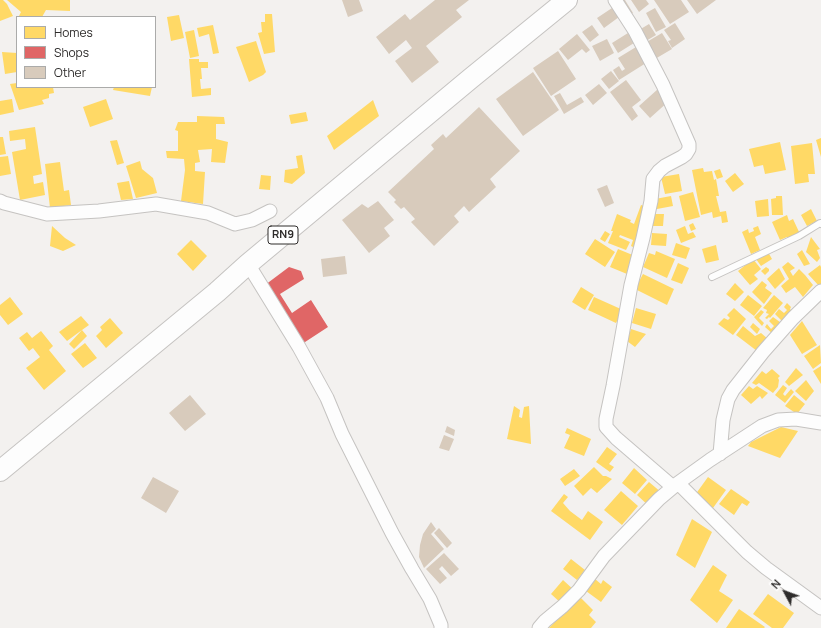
<!DOCTYPE html>
<html>
<head>
<meta charset="utf-8">
<style>
	body { margin:0 }
	#map { position:relative; width:821px; height:628px; overflow:hidden; background:#f3f1ef; font-family:Manrope,sans-serif }
	canvas { display:block }
	.legend { position:absolute; left:16px; top:16px; width:140px; height:72px; box-sizing:border-box; background:#fff; border:1px solid #ababaa; margin:0; padding:5px 7px; list-style:none; font-size:12px; color:#2e2c2b }
	.legend li { display:flex; align-items:center; gap:8px; height:20px }
	.legend b { width:20px; border:1px solid #ababaa }
	.north { position:absolute; left:765px; top:572px; width:40px; height:40px; -webkit-text-stroke:3px #fff; paint-order:stroke; rotate:311deg; font-size:11px; font-weight:700; line-height:16px; text-align:center; color:#2e2c2b }
	.north::after { content:''; display:block; margin:auto; width:14px; height:18px; background:#2e2c2b; clip-path:polygon(50% 0,100% 100%,50% 72%,0 100%) }
</style>
</head>
<body>
<div id="map">
<canvas width="821" height="628"></canvas>
<ul class="legend">
<li><b style="height:11px;background:#ffd966"></b>Homes</li>
<li><b style="height:11px;background:#e06666"></b>Shops</li>
<li><b style="height:11px;background:#d8cbbc"></b>Other</li>
</ul>
<div class="north">N</div>
</div>
<script>
const c = document.querySelector('canvas').getContext('2d');
c.lineJoin = 'round';
function paint(path, color) { c.fillStyle = color; c.fill(path, 'evenodd'); }
const poly = rows => new Path2D(rows.map(r => 'M' + r).join(''));
function strokePath(path, color, width, dash) { c.strokeStyle = color; c.lineWidth = width; c.lineCap = dash ? 'butt' : 'round'; c.setLineDash(dash || []); c.stroke(path); }
function drawText(font, color, halo, rows, align = 'center') {
  c.font = font + ' Manrope,sans-serif'; c.lineWidth = 4; c.setLineDash([]); c.textBaseline = 'middle'; c.strokeStyle = halo; c.fillStyle = color; for (const [text, x, y, turn = 0] of rows) {
    c.save(); c.translate(x, y); c.rotate((+turn || 0) * Math.PI / 180); c.textAlign = isNaN(turn) ? turn : align; if (halo) c.strokeText(text, 0, 0); c.fillText(text, 0, 0); c.restore();
  }
}
paint(poly([
	[0,0,3,0,7,4,13,16,0,21],
	[7,0,70,0,70,11,46,10,42,17,20,17,19,16,21,12],
	[265,14,272,14,275,52,264,54,258,33,262,32,261,22,265,22],
	[179,15,184,38,171,41,167,17],
	[213,25,219,53,213,54,209,34,199,37,197,28],
	[194,30,199,56,190,58,185,32],
	[256,41,266,72,263,75,249,82,236,47],
	[2,52,17,53,17,72,5,74],
	[189,59,199,59,199,62,208,62,208,68,201,68,202,79,200,79,201,89,211,88,211,95,192,97],
	[17,83,17,87,40,87,40,88,46,87,53,87,54,93,49,94,49,98,42,100,44,104,19,110,10,84],
	[114,87,152,87,150,96,113,90],
	[12,99,14,112,0,115,0,101],
	[106,99,113,119,90,127,83,107],
	[373,100,379,116,334,150,327,136],
	[306,112,308,121,291,124,289,115],
	[197,116,224,117,225,124,216,124,216,139,228,142,225,163,211,162,212,149,198,150,200,162,195,163,195,171,205,172,203,204,181,201,185,170,184,159,167,158,166,151,178,151,178,131,175,130,178,122,197,122],
	[35,127,42,174,33,176,34,184,43,182,45,195,20,200,12,152,26,149,25,139,10,141,9,131],
	[0,137,3,137,6,154,0,155],
	[821,138,821,157,816,140],
	[117,140,124,163,117,165,110,141],
	[780,142,786,170,765,174,763,165,754,167,749,149],
	[812,143,815,174,808,174,809,182,795,184,791,146],
	[302,155,305,173,292,184,284,182,285,170,298,168,296,156],
	[8,156,11,174,0,176,0,157],
	[140,161,142,169,153,178,157,193,136,198,126,166],
	[60,162,64,191,69,190,71,205,50,208,45,164],
	[703,168,704,172,712,171,714,180,716,179,719,196,716,196,720,212,726,211,728,222,722,223,721,216,713,218,712,212,701,215,692,170],
	[720,169,723,177,717,179,714,171],
	[735,173,744,184,733,192,725,181],
	[679,174,682,191,665,194,661,177],
	[261,175,271,176,270,190,259,189],
	[129,181,133,199,121,200,117,183],
	[693,192,700,217,685,221,679,196],
	[671,196,673,206,657,209,655,199],
	[776,196,782,196,783,215,772,215,771,199,776,198],
	[768,199,769,216,757,217,755,201],
	[641,205,647,207,635,248,631,246,633,240,620,235,619,237,630,242,626,250,608,243,613,231,611,231,617,214,631,220,630,222,634,224],
	[811,209,817,221,807,226,801,215],
	[653,214,664,214,663,226,652,226],
	[787,215,789,221,793,219,800,234,788,239,787,237,780,240,772,222],
	[693,223,696,229,691,231,689,225],
	[52,226,65,238,76,245,63,251,50,246],
	[685,226,688,234,693,232,696,237,681,243,676,230],
	[758,226,761,234,755,237,760,250,751,254,742,232,748,229,749,233,754,231,753,228],
	[605,231,610,234,605,242,600,239],
	[652,233,667,234,666,246,651,245],
	[811,237,820,249,817,250,820,258,817,262,806,252],
	[595,239,615,252,605,267,585,254],
	[191,240,207,256,193,271,177,254],
	[676,243,690,248,686,259,672,255],
	[716,245,719,260,706,263,702,249],
	[618,249,635,256,627,274,610,267],
	[802,250,810,264,804,266,797,254],
	[656,251,675,259,667,278,643,267,649,253,655,255],
	[768,252,772,259,761,266,756,259],
	[753,259,761,269,754,275,758,279,750,285,738,271],
	[788,262,795,268,790,271,793,276,799,269,805,275,813,285,803,297,795,287,786,293,781,286,789,279,782,267],
	[678,263,689,268,682,284,671,280],
	[820,265,821,267,821,284,819,286,808,274],
	[766,267,769,269,769,271,765,275,761,271],
	[779,268,785,279,775,289,767,279],
	[643,274,674,289,667,305,635,289],
	[762,281,767,285,765,288,772,293,764,304,752,292],
	[735,283,744,292,735,301,726,294],
	[581,287,594,295,585,310,572,302],
	[748,295,762,306,754,316,740,305],
	[774,295,783,303,770,318,769,317,767,319,765,318,769,314,766,313,767,310,763,308],
	[10,297,23,314,8,325,0,315,0,305],
	[594,297,623,310,616,323,588,310],
	[787,303,791,307,790,309,793,312,784,323,775,314,779,309,784,313,787,310,784,307],
	[636,308,656,314,651,329,632,323],
	[734,308,746,319,733,335,718,324,724,318,728,320,730,318,727,315],
	[761,310,764,312,759,318,764,323,762,326,754,317],
	[81,316,89,325,82,330,87,336,74,349,69,344,82,330,67,341,59,332],
	[773,317,784,325,774,335,765,327,767,324,771,329,774,326,769,321],
	[110,318,123,333,106,348,96,336,102,330,100,327],
	[802,321,817,345,802,354,790,335],
	[753,323,760,329,757,334,750,327],
	[743,326,755,336,761,333,768,339,757,351,736,335],
	[631,329,646,334,635,347,627,341],
	[41,331,53,346,49,350,66,371,44,390,26,368,40,357,33,348,29,351,19,338,27,332,32,338],
	[85,343,97,358,83,368,71,354],
	[820,345,821,363,813,369,804,356],
	[821,366,821,384,813,371],
	[796,368,803,375,789,386,785,382],
	[772,369,780,376,778,378,779,380,778,387,773,393,759,383,756,385,752,383,762,371,766,374],
	[806,380,814,391,806,401,795,391],
	[783,385,787,388,783,394,785,396,791,389,794,392,785,403,775,395],
	[749,386,753,389,757,386,768,393,762,399,760,396,751,404,741,395],
	[794,395,805,404,797,414,785,406],
	[514,406,520,410,519,417,522,418,524,407,529,406,531,444,507,439],
	[781,427,798,431,780,458,748,446,751,442],
	[567,428,591,439,584,456,564,448,570,435,565,433],
	[607,447,617,454,609,464,614,467,610,472,596,462],
	[594,467,603,476,606,476,612,479,597,493,591,488,583,496,574,486],
	[634,468,647,480,635,494,622,483],
	[574,469,580,476,565,486,560,479],
	[708,477,726,490,713,508,695,495],
	[649,482,662,493,650,507,637,495],
	[731,489,750,502,747,506,742,503,734,515,719,504],
	[621,491,638,506,622,525,604,510],
	[564,494,568,497,563,503,570,511,582,520,588,511,603,522,590,540,551,511],
	[692,519,712,532,695,568,676,555],
	[571,559,585,570,577,580,563,569],
	[713,565,727,575,719,591,733,600,717,623,690,600],
	[595,579,601,584,603,580,612,587,601,602,586,591],
	[563,580,575,591,562,604,551,594],
	[768,594,794,613,783,628,772,628,753,614],
	[579,596,593,610,589,615,596,622,591,628,549,628],
	[739,609,765,627,764,628,726,628]
]), '#ffd966');
paint(poly([
	[289,267,301,271,304,279,280,294,292,313,311,300,328,327,302,344,265,285]
]), '#e06666');
paint(poly([
	[342,0,359,0,363,11,348,17],
	[435,0,469,0,456,10,462,17,426,46,439,62,412,83,395,61,412,48,406,40,389,54,376,37,405,14,410,20],
	[618,0,625,0,633,13,628,16],
	[631,0,646,0,649,4,639,12],
	[654,0,681,0,689,12,670,24],
	[687,0,716,0,697,14],
	[612,8,619,17,604,28,597,18],
	[655,8,666,27,656,32,646,13],
	[675,23,685,39,672,48,668,41,671,40,664,30],
	[649,24,656,35,646,41,639,30],
	[592,25,599,35,590,42,582,32],
	[628,33,634,43,618,53,612,43],
	[662,33,672,49,655,59,645,43],
	[577,34,590,50,586,53,582,49,568,60,559,49],
	[607,39,614,53,600,61,592,46],
	[636,47,646,63,619,80,613,70,619,66,622,71,625,69,618,58],
	[558,51,576,79,551,96,533,68],
	[611,71,619,81,609,89,601,79],
	[533,72,559,110,523,136,496,99],
	[626,80,641,100,632,107,638,116,632,121,610,92],
	[599,84,607,93,593,105,585,95],
	[658,89,669,101,650,118,639,106],
	[560,93,567,105,581,97,584,102,564,114,554,96],
	[479,107,520,151,490,179,496,187,469,212,464,206,454,216,459,222,434,246,411,222,415,219,404,207,401,209,394,202,396,200,388,192,434,149,431,145,443,134,446,138],
	[607,185,614,203,605,207,597,189],
	[378,201,394,220,384,228,390,236,369,253,342,220,362,204,368,208],
	[345,256,347,274,323,277,321,259],
	[190,395,206,414,185,431,169,413],
	[447,426,455,430,454,436,445,432],
	[444,435,454,439,449,451,439,448],
	[153,477,179,491,166,513,141,498],
	[431,522,436,529,431,534,444,549,424,568,419,557,420,545,423,534],
	[439,528,452,543,447,548,434,533],
	[444,553,459,569,451,576,442,566,439,569,447,578,440,584,426,569]
]), '#d8cbbc');
const service = poly([
	[712,277,799,236,820,223,821,224]
]);
const minor = poly([
	[615,0,635,31,663,85,689,144,689,149,686,154,682,157,665,166,659,171,653,179,651,201,643,238,631,285,613,386,606,419,606,427,616,438,673,487],
	[0,201,4,203,47,214,99,211,156,204,208,213,235,224,252,220,270,211],
	[248,264,299,347,327,398,342,434,392,533,412,569,430,599,441,625,441,628],
	[720,454,723,420,728,399,733,390,763,352,793,318,821,291],
	[678,483,747,552,766,568,821,608],
	[539,628,545,621,563,606,579,590,604,556,659,499,678,483,710,460,762,426,778,420,796,419,821,423]
]);
const primary = poly([
	[0,471,217,292,248,264,470,79,567,0]
]);
strokePath(service, '#c5c3c1', 8);
strokePath(minor, '#c5c3c1', 15);
strokePath(primary, '#c5c3c1', 22);
strokePath(service, '#fdfdfd', 6);
strokePath(minor, '#fdfdfd', 13);
strokePath(primary, '#fdfdfd', 20);
for (const [x, y, w] of [
	[283,235,30]
]) { const box = new Path2D(); box.roundRect(x - w / 2, y - 9, w, 18, 3); c.fillStyle = '#fff'; c.fill(box); strokePath(box, '#2e2c2b', 1); }
drawText('bold 11px', '#2e2c2b', null, [
	["RN9",283,235]
]);
</script>
</body>
</html>
